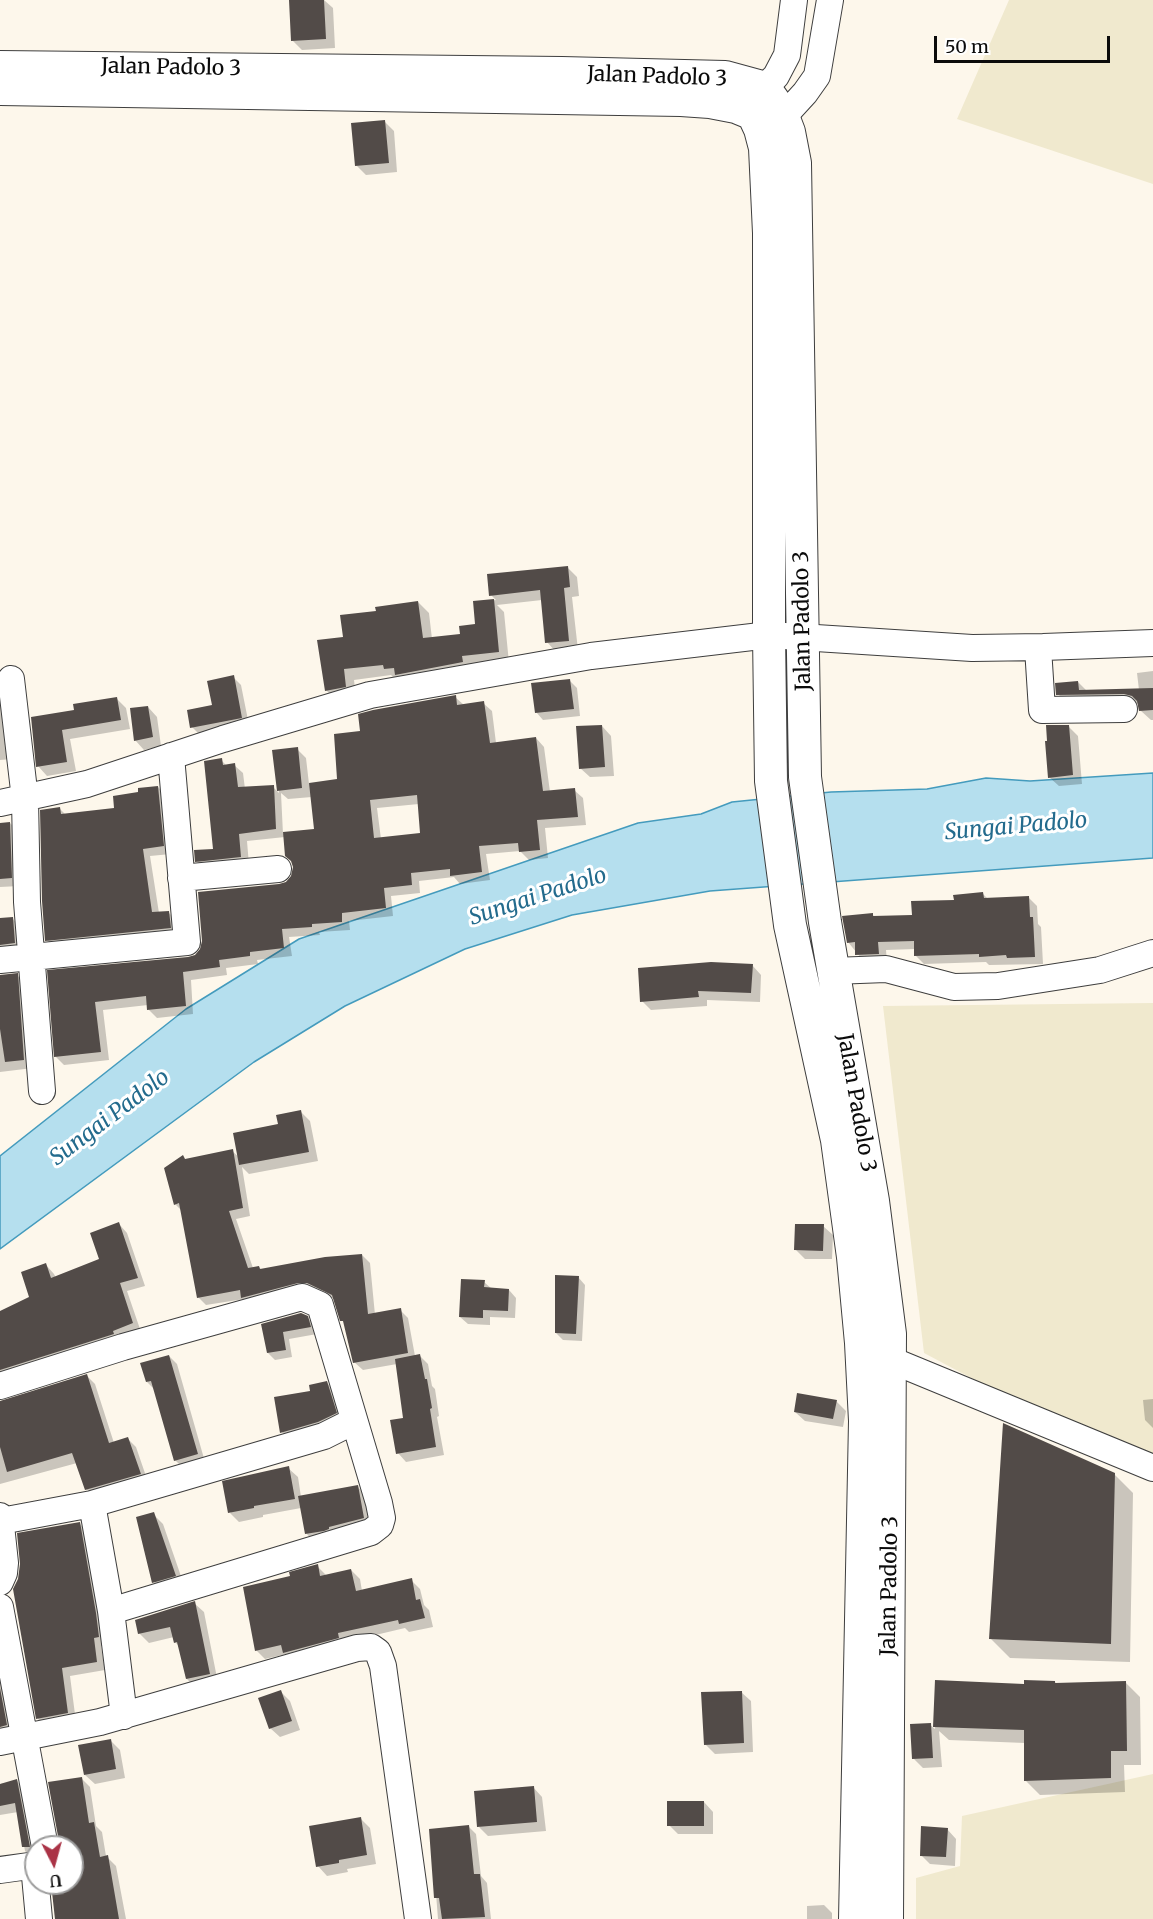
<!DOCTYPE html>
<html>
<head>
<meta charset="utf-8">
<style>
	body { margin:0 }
	#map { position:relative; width:1153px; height:1919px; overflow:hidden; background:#fdf7eb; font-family:Merriweather,serif }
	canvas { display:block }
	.north { position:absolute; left:24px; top:1835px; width:60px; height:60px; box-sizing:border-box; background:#fff; border:2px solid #9d9d9d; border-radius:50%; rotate:174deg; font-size:16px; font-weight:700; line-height:24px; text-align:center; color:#0b0b0b }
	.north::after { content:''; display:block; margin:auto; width:21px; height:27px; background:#aa3346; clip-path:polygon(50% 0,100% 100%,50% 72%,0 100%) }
	.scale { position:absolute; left:934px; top:36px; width:176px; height:27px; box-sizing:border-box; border:3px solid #0b0b0b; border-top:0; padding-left:8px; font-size:18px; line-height:21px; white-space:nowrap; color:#0b0b0b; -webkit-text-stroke:4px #fff; paint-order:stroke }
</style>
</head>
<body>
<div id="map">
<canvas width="1153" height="1919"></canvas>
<div class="north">U</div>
<div class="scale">50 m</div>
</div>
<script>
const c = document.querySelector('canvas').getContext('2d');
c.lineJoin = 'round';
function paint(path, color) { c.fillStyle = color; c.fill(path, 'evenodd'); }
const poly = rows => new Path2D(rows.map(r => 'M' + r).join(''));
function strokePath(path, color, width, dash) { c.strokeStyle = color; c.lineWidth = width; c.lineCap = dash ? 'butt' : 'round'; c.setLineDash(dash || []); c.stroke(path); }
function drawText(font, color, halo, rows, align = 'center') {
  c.font = font + ' Merriweather,serif'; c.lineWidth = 6; c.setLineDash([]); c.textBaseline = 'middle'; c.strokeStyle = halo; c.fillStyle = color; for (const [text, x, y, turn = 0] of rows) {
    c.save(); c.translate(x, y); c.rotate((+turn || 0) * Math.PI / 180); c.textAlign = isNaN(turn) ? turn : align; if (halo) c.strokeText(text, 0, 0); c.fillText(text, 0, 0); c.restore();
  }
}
paint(poly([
	[1009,0,1153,0,1153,184,957,119],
	[1153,1003,1153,1474,924,1353,883,1006],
	[1153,1774,1153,1919,916,1919,916,1878,960,1866,962,1816]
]), '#f0e9ce');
const water = poly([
	[1153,773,1153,858,710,891,572,915,465,949,345,1006,254,1062,0,1249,0,1156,186,1009,299,939,638,823,701,814,732,802,831,792,927,789,986,778,1030,781,1153,773]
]);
paint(water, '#b5dfee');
strokePath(water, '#449bbd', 1.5);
paint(poly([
	[304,0,324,0,333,8,335,48,302,50,292,40],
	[385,122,394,131,397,172,366,175,356,165],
	[567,567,577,577,579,596,572,597,578,650,556,652,547,642,542,600,497,605,504,612,509,663,396,680,391,675,354,680,356,697,337,701,326,690,345,639,378,612,418,602,429,613,432,639,462,636,477,626,475,603,496,600,491,595],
	[0,670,7,730,12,759,0,760],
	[1153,671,1153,720,1151,720,1141,711,1139,704,1135,703,1067,703,1058,694,1078,682,1087,691,1139,690,1137,673],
	[233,677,241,685,249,725,200,735,192,727,214,707],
	[569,680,577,688,580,716,543,720,536,712],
	[455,697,464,705,483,703,492,711,496,743,536,738,544,747,550,792,574,790,583,798,586,825,545,828,548,858,529,860,520,851,486,854,490,880,460,884,454,877,419,881,420,893,391,896,393,916,349,921,350,930,319,932,320,935,289,937,292,956,257,960,258,964,226,968,227,975,191,980,193,1014,157,1018,149,1010,148,1005,103,1010,109,1060,64,1065,56,1057,49,972,189,958,196,956,293,876,294,868,285,837,247,841,249,865,205,869,197,861,215,850,221,760,227,766,234,765,243,773,245,789,273,787,279,793,274,751,297,749,306,758,309,784,339,780,362,733],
	[281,793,288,799,312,797,316,831,283,834],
	[419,804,422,835,381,839,377,808],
	[116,698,126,708,130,729,70,739,76,771,47,776,38,766,32,719,75,711],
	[148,707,157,717,161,746,144,750,135,740],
	[602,726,611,736,614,776,590,777,580,768],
	[1068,726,1078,736,1082,784,1059,786,1049,777],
	[158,787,166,795,171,854,150,856,159,913,169,913,177,921,178,936,55,948,47,940,60,809,66,815,116,809],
	[10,823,19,832,20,886,0,887,0,824],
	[983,894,988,899,1029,898,1037,906,1038,924,1041,927,1043,964,989,965,986,962,924,964,916,956,915,949,886,950,887,962,865,963,848,942,872,914,875,917,913,916,955,901],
	[0,919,13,919,21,928,23,952,0,957],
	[752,965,761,975,760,1002,707,1000,707,1006,651,1010,642,1001],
	[0,975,17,975,26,984,33,1068,0,1072],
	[301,1112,310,1121,318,1161,249,1174,242,1167,250,1216,236,1219,253,1268,259,1267,262,1270,362,1255,370,1263,375,1315,400,1310,408,1318,415,1356,419,1355,428,1364,432,1386,435,1389,439,1416,437,1417,444,1455,406,1462,398,1453,405,1419,397,1364,363,1370,354,1362,346,1324,342,1320,334,1299,317,1291,251,1306,244,1299,206,1305,198,1297,182,1211,175,1204,185,1160,232,1151,239,1157],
	[119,1224,127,1233,145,1286,127,1291,141,1332,0,1382,0,1312,31,1297,46,1265,54,1274,56,1278,101,1260],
	[823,1226,833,1235,832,1259,805,1259,795,1249],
	[578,1277,585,1285,582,1341,563,1340,556,1333],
	[484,1282,492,1289,509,1290,516,1298,515,1318,490,1317,490,1325,468,1324,460,1317],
	[307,1317,314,1325,317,1334,289,1339,292,1357,275,1360,268,1353,263,1325],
	[169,1356,177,1364,205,1462,183,1468,175,1460,155,1390,147,1382],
	[87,1376,95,1384,114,1443,127,1438,136,1447,148,1482,95,1498,86,1489,77,1463,0,1484,0,1402],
	[327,1383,336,1392,345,1422,291,1442,282,1432,312,1392],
	[1153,1399,1153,1428,1145,1420,1143,1400],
	[836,1401,846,1411,843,1427,805,1421,795,1412],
	[288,1468,298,1477,301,1497,357,1486,367,1496,373,1528,315,1543,306,1533,301,1508,263,1515,263,1517,239,1522,230,1513],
	[1114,1474,1133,1493,1130,1662,1010,1658,991,1639],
	[153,1514,163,1524,184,1585,163,1591,154,1582],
	[79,1523,88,1532,107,1645,101,1646,105,1670,70,1676,76,1722,46,1727,38,1719,26,1657],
	[317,1566,327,1576,351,1570,360,1579,362,1591,411,1580,420,1589,424,1605,429,1610,433,1627,409,1632,405,1628,346,1642,294,1662,286,1654,265,1659,256,1650,292,1577],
	[194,1603,204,1612,218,1683,196,1688,187,1679,180,1647,175,1642,174,1637,149,1643,139,1633],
	[0,1656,15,1734,0,1738],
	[936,1682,1026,1685,1055,1682,1057,1684,1126,1683,1140,1697,1141,1765,1124,1765,1125,1792,1040,1795,1025,1780,1025,1743,949,1740,939,1731,942,1767,923,1768,914,1759,930,1725,935,1729],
	[280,1691,290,1701,300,1730,280,1737,270,1728],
	[741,1692,751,1701,753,1752,715,1754,705,1744],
	[110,1740,120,1750,125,1778,95,1784,85,1775],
	[82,1779,90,1787,96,1826,102,1832,106,1856,116,1866,126,1919,55,1919,53,1883,72,1883,72,1847,61,1847],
	[17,1781,25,1789,36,1848,33,1859,25,1851,18,1812,0,1815,0,1784],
	[533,1787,542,1797,546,1831,488,1836,479,1827],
	[704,1802,713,1812,713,1834,678,1834,669,1825],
	[361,1819,370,1828,376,1864,347,1869,348,1872,327,1876,318,1866],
	[469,1827,476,1834,481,1876,487,1883,491,1919,438,1919,431,1831],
	[947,1829,956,1839,955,1866,930,1864,921,1855],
	[824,1905,832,1913,832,1919,807,1919,807,1906]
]), '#0003');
paint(poly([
	[289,0,324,0,326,39,291,41],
	[385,120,389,163,355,166,351,123],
	[568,566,570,587,564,588,569,641,545,643,540,590,489,596,487,574],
	[494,599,499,652,462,656,463,662,395,675,394,668,384,669,383,665,344,669,346,687,325,691,317,640,343,637,340,615,376,611,375,607,418,601,423,638,460,634,459,626,475,624,473,601],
	[234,675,242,718,190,728,187,710,212,705,207,681],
	[570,679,574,709,535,713,531,683],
	[1078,681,1079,690,1153,688,1153,710,1139,711,1137,701,1132,696,1124,694,1056,695,1055,683],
	[456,695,457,705,484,701,490,743,536,737,543,791,575,788,578,817,537,820,540,850,519,852,518,843,479,846,482,872,450,876,450,869,411,873,412,885,384,888,386,908,342,913,342,922,312,924,312,927,282,929,284,948,250,952,250,956,219,960,220,967,183,972,186,1006,147,1010,146,996,95,1002,101,1052,54,1057,47,970,188,957,195,955,200,949,202,941,198,892,279,884,286,882,291,876,293,867,291,861,285,856,283,832,314,829,309,783,337,779,334,734,360,731,358,714,373,710],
	[417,795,420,833,374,838,370,800],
	[117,697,121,720,62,730,67,762,36,767,31,717,74,710,73,704],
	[148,706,153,737,134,741,130,708],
	[602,725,605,767,579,769,576,726],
	[1046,725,1069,725,1073,775,1048,778,1045,741,1047,741],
	[298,747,302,788,277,791,272,750],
	[222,758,223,765,235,763,238,787,274,785,276,829,239,834,241,857,195,862,194,850,213,849,204,761],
	[158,786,164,846,143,849,152,912,169,911,171,928,45,941,42,901,40,810,60,807,61,814,114,808,113,796,138,792,138,788],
	[10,822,12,878,0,879,0,823],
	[983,892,984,898,1029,896,1030,917,1033,917,1035,957,1007,958,1006,955,979,957,979,954,914,956,914,941,878,942,879,954,855,955,855,942,847,943,842,916,873,913,873,916,912,915,911,901,954,900,953,895],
	[13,917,15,943,0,945,0,918],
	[711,962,753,964,751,993,698,991,699,997,640,1002,638,968],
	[18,973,24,1060,5,1062,0,1029,0,975],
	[301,1110,309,1152,239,1165,233,1133,278,1124,276,1115],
	[233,1149,243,1208,229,1211,248,1268,259,1266,260,1269,325,1257,362,1254,368,1314,401,1308,408,1353,353,1363,343,1321,340,1321,332,1295,307,1283,298,1283,241,1298,240,1290,197,1298,179,1203,174,1205,164,1168,183,1155,185,1159],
	[119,1222,138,1278,120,1283,133,1323,113,1331,114,1334,0,1370,0,1311,29,1297,21,1272,46,1263,51,1278,99,1259,90,1233],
	[795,1224,824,1224,823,1251,794,1250],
	[555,1275,579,1276,576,1334,555,1333],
	[461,1279,485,1280,484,1287,509,1289,508,1311,483,1310,483,1318,459,1317],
	[301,1313,308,1316,311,1327,283,1332,286,1350,267,1353,261,1324],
	[420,1354,425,1379,427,1379,432,1408,430,1409,436,1447,396,1454,390,1420,403,1418,395,1359],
	[169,1355,198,1454,174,1461,151,1381,146,1382,140,1363],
	[87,1374,109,1443,128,1437,141,1474,85,1490,72,1453,7,1472,0,1447,0,1401],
	[327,1381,337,1413,318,1422,280,1433,274,1397,310,1391,309,1385],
	[797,1393,837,1400,833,1419,794,1412],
	[1003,1423,1115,1473,1111,1644,989,1639],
	[289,1466,295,1499,254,1506,254,1508,228,1513,222,1481],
	[358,1485,364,1518,329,1527,329,1529,324,1531,305,1534,298,1496],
	[154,1512,176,1576,152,1583,136,1517],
	[80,1522,96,1613,99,1637,94,1638,97,1662,62,1668,68,1713,36,1719,13,1589,18,1579,20,1564,17,1533],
	[318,1564,320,1576,351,1569,356,1591,412,1578,416,1600,420,1599,425,1618,399,1624,398,1620,338,1633,339,1638,283,1653,281,1645,255,1651,243,1587,290,1576,289,1572],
	[195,1601,210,1674,186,1679,177,1642,174,1643,170,1627,138,1634,135,1620],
	[935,1680,1024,1684,1024,1680,1055,1681,1055,1683,1126,1681,1127,1751,1111,1751,1111,1778,1024,1781,1024,1730,933,1727],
	[0,1688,7,1725,0,1727],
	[281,1690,292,1721,269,1729,258,1698],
	[742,1691,744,1743,704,1745,701,1692],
	[931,1723,933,1758,912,1759,910,1724],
	[111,1739,116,1769,84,1775,78,1745],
	[82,1777,89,1823,94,1822,100,1857,108,1855,119,1919,55,1919,51,1883,72,1883,72,1847,60,1847,48,1782],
	[17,1779,30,1847,22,1847,15,1803,0,1806,0,1784],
	[534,1786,537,1822,477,1827,474,1791],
	[667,1801,704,1801,704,1826,667,1826],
	[361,1817,367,1855,339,1860,339,1863,316,1867,309,1826],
	[469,1825,474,1874,480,1874,485,1917,442,1919,439,1898,434,1898,429,1829],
	[921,1826,948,1828,946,1857,920,1856]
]), '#524b48');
const minor = poly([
	[762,90,776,76,787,55,794,0],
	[783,117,805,93,817,76,830,0],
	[1038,648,1042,710,1124,709],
	[11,679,25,799,27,902,42,1091],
	[0,803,87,784,223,739,370,695,591,656,769,635,972,648,1043,647,1153,643],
	[181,878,278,869],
	[0,960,187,942,171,756],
	[833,971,886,969,954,987,998,986,1100,970,1153,953],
	[891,1360,1153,1468],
	[0,1386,123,1347,302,1297,320,1305,379,1503,382,1518,380,1525,371,1532,111,1611],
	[92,1504,111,1611,124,1716],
	[0,1516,5,1563,4,1573,0,1582],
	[1,1521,92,1504,324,1436,354,1421],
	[0,1607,45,1847],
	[0,1742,100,1722,357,1648,371,1647,378,1652,383,1666,418,1919],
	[34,1865,39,1919],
	[0,1870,36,1865]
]);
const tertiary = poly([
	[0,67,562,73,725,77,758,86,771,97,781,111,789,132,795,163,805,777,825,922,873,1201,890,1334,887,1919],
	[0,89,681,100,710,102,736,107,753,114,760,129,765,148,769,233,769,635,771,781,790,925,837,1140,853,1257,861,1343,865,1421,855,1919]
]);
strokePath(minor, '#3e3e3e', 28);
strokePath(tertiary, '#3e3e3e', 34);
strokePath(minor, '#fff', 26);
strokePath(tertiary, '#fff', 32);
drawText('21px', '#0b0b0b', '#fff', [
	["Jalan Padolo 3",171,68,1],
	["Jalan Padolo 3",657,77,2],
	["Jalan Padolo 3",803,621,-91],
	["Jalan Padolo 3",856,1103,80],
	["Jalan Padolo 3",890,1586,-89]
]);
drawText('italic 22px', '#236b8d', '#fff', [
	["Sungai Padolo",1016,827,-5],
	["Sungai Padolo",538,897,-18],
	["Sungai Padolo",110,1118,-37]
]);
</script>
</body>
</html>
